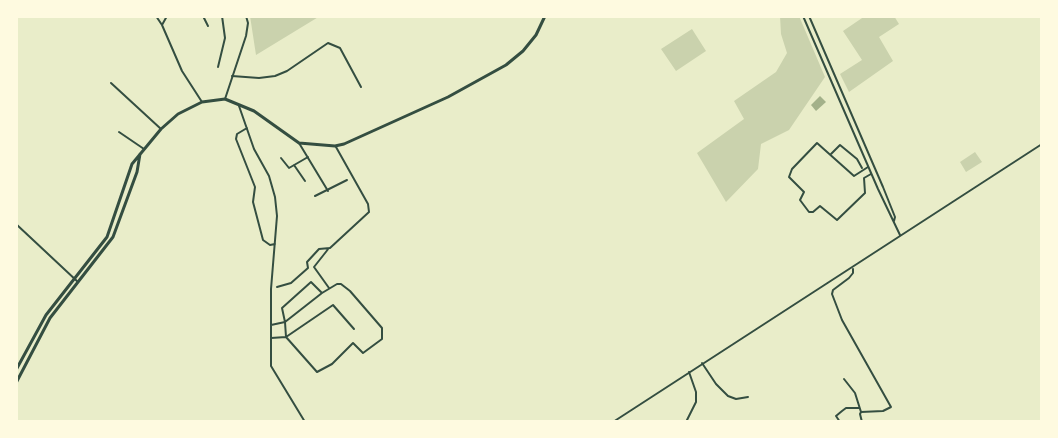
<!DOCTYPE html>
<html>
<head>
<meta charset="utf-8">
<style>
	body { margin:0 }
	#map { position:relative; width:1058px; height:438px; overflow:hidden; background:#e9edc9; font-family:"Fira Sans",sans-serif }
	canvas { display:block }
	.frame { position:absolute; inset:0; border:18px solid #fefae0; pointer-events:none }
</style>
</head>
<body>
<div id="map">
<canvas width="1058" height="438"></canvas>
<div class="frame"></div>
</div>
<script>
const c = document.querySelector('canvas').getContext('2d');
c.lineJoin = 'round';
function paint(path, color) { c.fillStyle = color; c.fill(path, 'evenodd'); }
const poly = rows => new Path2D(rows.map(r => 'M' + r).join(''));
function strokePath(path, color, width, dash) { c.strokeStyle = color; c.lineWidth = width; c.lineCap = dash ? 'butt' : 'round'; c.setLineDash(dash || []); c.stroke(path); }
paint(poly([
	[250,16,320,16,256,55],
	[780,16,799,16,825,77,789,130,761,144,758,169,726,202,697,153,744,119,734,101,776,72,787,53,781,34],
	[865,16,894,16,899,24,879,37,893,61,849,92,840,74,862,60,843,31],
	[692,29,706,51,676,71,661,49],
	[975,152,982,162,966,172,960,162]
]), '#cad2ad');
paint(poly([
	[820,96,826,102,816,111,811,105]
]), '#a3b18a');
strokePath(poly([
	[156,16,162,25,167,16],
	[203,16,208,26],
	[803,16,878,189,900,235],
	[809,16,883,187,895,217,894,221],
	[162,25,182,71,202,102],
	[218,67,225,38,222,16],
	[232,76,259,78,275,76,287,71,328,43,340,48,361,87],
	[111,83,161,129],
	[239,106,254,149,269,176,275,197,277,216,271,289,271,366,305,422],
	[247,128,237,134,236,139,255,187,253,202,263,240,270,245,275,244],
	[119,132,144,149],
	[299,143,328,191],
	[831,154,840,145,857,159,862,168],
	[281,158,289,168,308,157],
	[294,165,305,181],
	[868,167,854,176,817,143,792,169,789,177,804,192,800,200,809,212,813,212,820,206,837,220,865,193,864,178,871,174],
	[315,196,347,180],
	[16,224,78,282],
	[853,269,853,273,849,278,833,290,832,294,842,320,891,407,883,411,861,412,860,414,862,422],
	[277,287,291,283,308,268,307,262,319,249,330,248,369,212,368,204,336,147],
	[329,288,314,267,329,248],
	[271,325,285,322,322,293,337,284,341,284,350,291,382,328,382,339,363,353,353,343,332,364,317,372,286,337,285,322,282,308,311,282,322,293],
	[271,338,286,337,333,305,354,329],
	[702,363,716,384,728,396,736,399,748,397],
	[844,379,855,393,861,412],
	[613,422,1042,144],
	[686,422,696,402,696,392,689,372],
	[840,422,836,416,842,411,846,408,859,408]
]), '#344e41', 2);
strokePath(poly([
	[225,99,246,36,248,23,246,16]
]), '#344e41', 2);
strokePath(poly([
	[16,370,46,315,107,237,132,164,161,129,178,114,202,102,225,99,254,111,299,143,335,146,344,144,448,97,506,65,523,51,536,35,545,16],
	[16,383,50,318,113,237,137,172,140,154]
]), '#344e41', 3);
</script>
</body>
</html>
